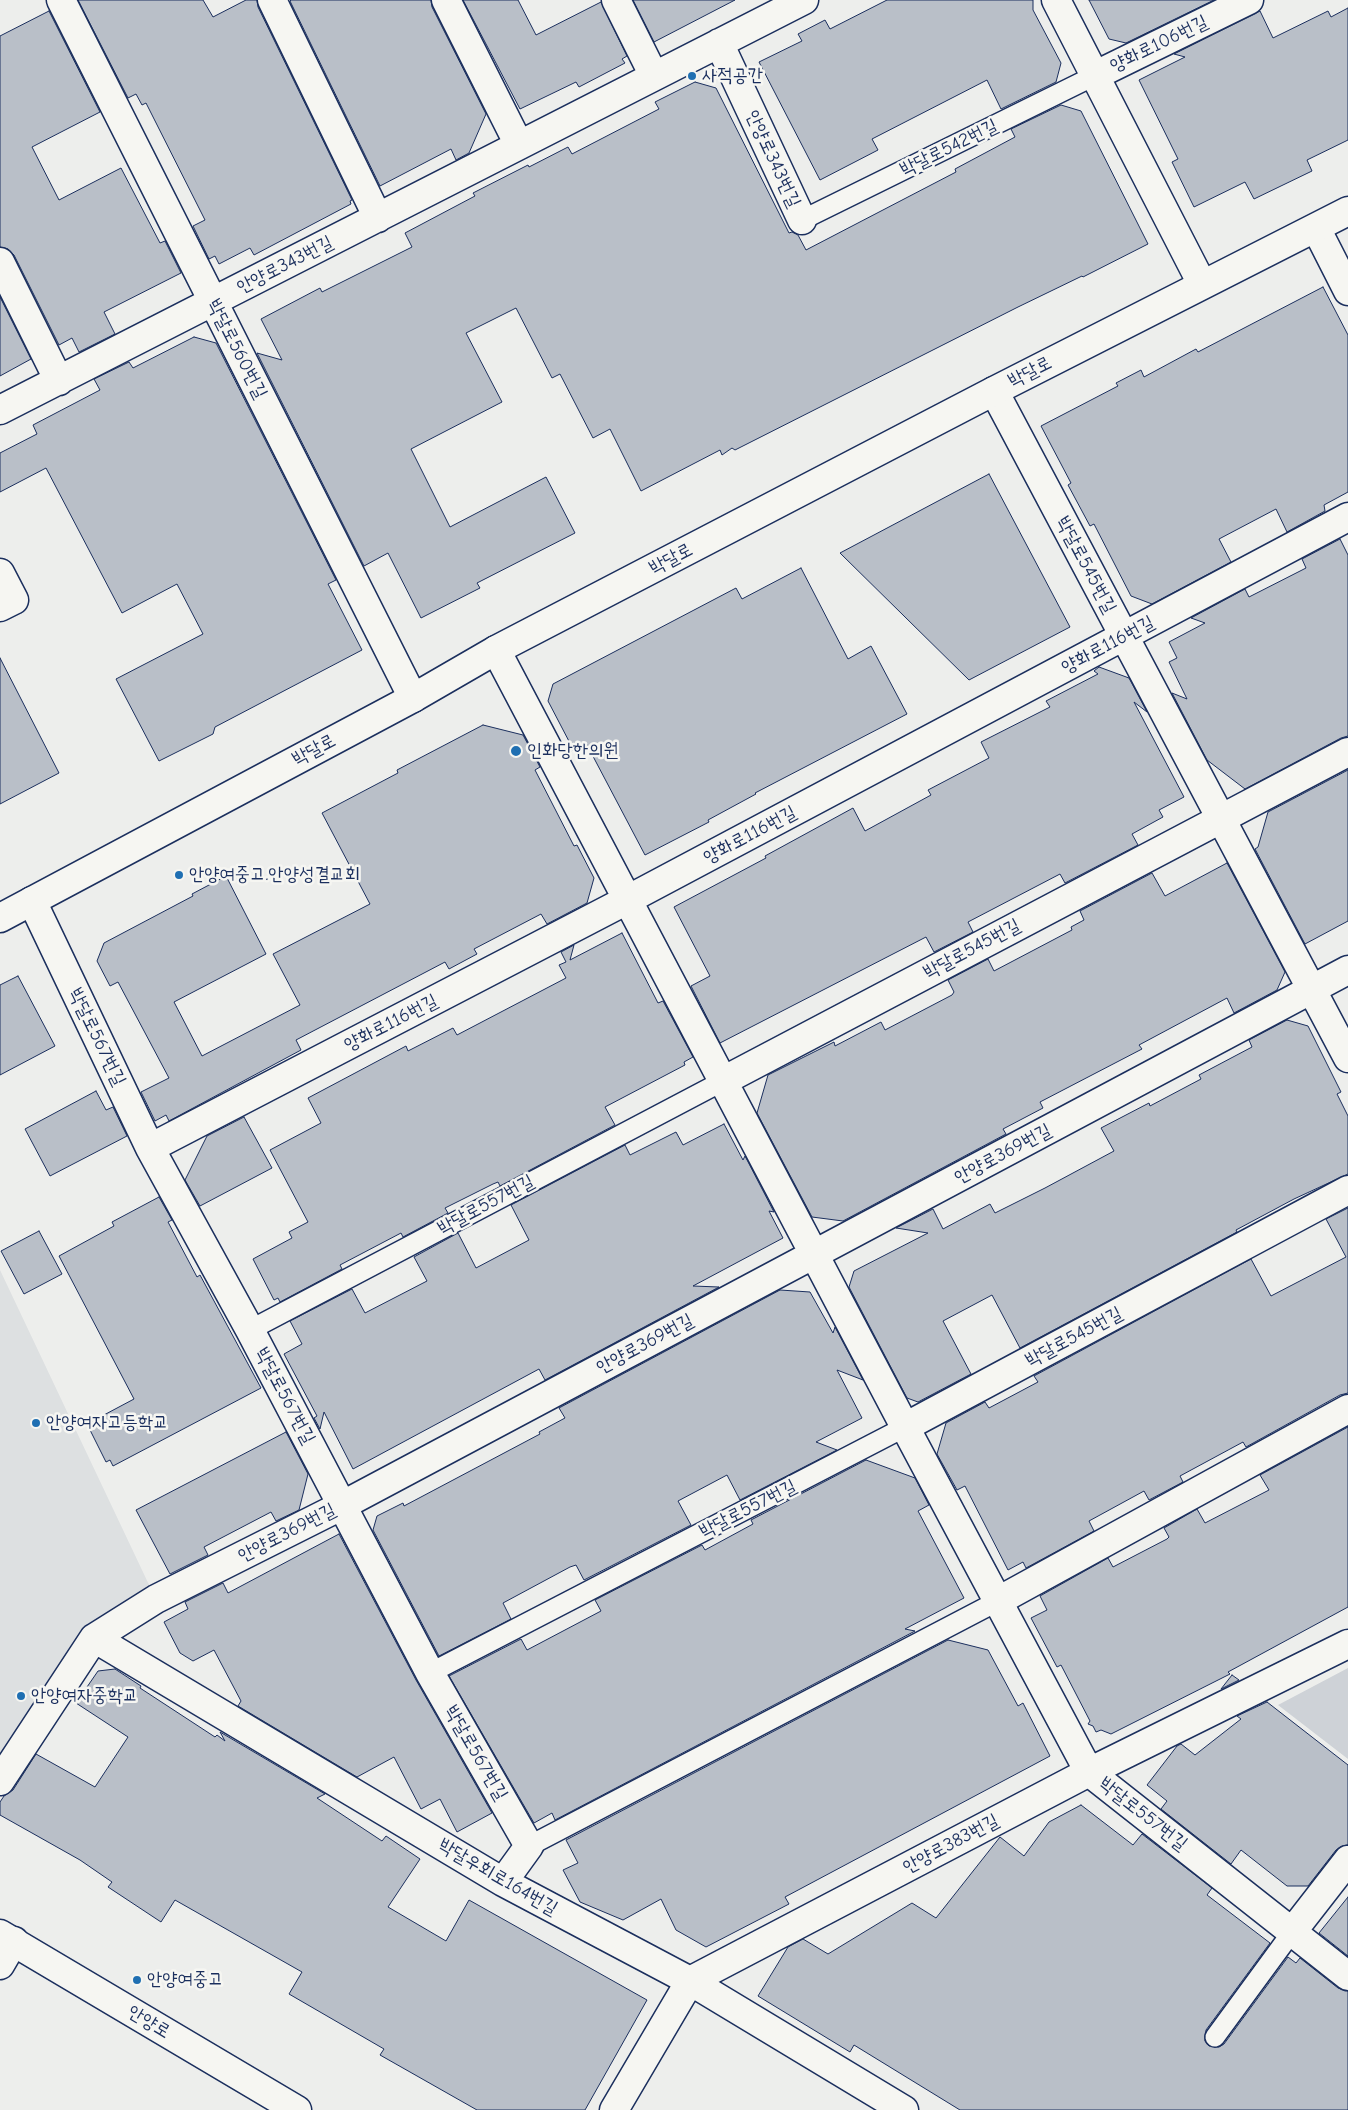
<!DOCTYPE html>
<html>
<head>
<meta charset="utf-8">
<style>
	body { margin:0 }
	canvas { display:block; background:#edeeec }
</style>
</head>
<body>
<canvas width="1348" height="2110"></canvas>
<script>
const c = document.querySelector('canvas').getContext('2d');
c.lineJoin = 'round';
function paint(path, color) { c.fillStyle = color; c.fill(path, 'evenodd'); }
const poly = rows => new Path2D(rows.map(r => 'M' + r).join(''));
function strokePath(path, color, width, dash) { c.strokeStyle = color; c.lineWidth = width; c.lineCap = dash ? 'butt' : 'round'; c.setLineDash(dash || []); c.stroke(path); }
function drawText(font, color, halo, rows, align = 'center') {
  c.font = font + ' "Comic Neue","Poor Story",sans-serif'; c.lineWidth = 5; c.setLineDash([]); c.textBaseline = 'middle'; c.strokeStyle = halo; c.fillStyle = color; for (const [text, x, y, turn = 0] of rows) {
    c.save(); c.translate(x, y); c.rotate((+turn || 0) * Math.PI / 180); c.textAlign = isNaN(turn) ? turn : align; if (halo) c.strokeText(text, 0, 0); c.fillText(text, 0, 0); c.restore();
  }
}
paint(poly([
	[0,1270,151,1589,0,1758]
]), '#dde0e1');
paint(poly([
	[1348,1668,1348,1759,1278,1705]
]), '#ced2d7');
const building = poly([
	[78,0,203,0,213,17,246,0,257,0,258,7,352,200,350,201,351,204,254,255,250,248,219,264,215,256,209,259,193,226,205,220,146,103,142,105,136,94,128,98,78,0],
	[291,0,431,0,432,7,486,114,469,153,456,160,451,149,380,186,290,1,291,0],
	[463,0,518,0,536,35,601,2,627,56,622,59,625,63,579,87,576,82,520,109,463,0],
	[633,0,735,0,654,42,633,0],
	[887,0,1033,0,1033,10,1061,63,1056,82,1001,109,987,80,872,139,878,150,820,180,759,62,802,41,798,34,825,20,830,29,887,0],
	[1089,0,1214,0,1126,43,1109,39,1089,0],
	[1348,8,1348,140,1307,160,1312,171,1254,199,1245,182,1194,207,1172,162,1178,159,1139,80,1185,57,1174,54,1260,11,1273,38,1328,11,1331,17,1348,8],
	[49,11,100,112,32,147,59,200,121,168,160,243,165,241,181,273,104,312,115,334,79,352,72,338,59,345,14,255,8,249,0,247,0,36,49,11],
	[695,82,716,88,789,233,792,232,798,235,806,250,956,172,955,169,1015,137,1011,129,1061,105,1081,111,1148,244,1083,277,1082,276,1018,307,735,450,732,448,722,455,720,450,641,491,610,429,593,438,560,374,552,378,516,308,466,333,502,402,411,449,450,527,546,477,575,533,477,583,480,588,421,618,388,553,364,566,257,353,282,360,261,319,320,288,322,292,412,247,405,233,475,196,473,193,528,165,529,167,568,147,572,154,659,109,655,102,695,82],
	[1323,287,1348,335,1348,492,1324,505,1325,511,1287,532,1276,509,1219,539,1231,562,1152,604,1131,596,1094,524,1090,526,1068,485,1071,483,1041,426,1118,386,1116,383,1141,370,1144,377,1196,349,1198,352,1323,287],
	[0,297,31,359,0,376,0,297],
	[194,337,216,343,336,580,328,584,362,650,215,727,213,734,159,761,116,679,203,634,177,584,122,613,46,468,0,492,0,453,37,434,33,425,100,390,94,379,129,362,133,368,194,337],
	[989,474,1070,627,969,680,840,553,989,474],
	[1340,539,1348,555,1348,736,1341,738,1245,789,1207,760,1172,693,1187,699,1169,662,1177,658,1169,642,1205,623,1191,618,1245,589,1249,597,1306,568,1302,559,1340,539],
	[801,568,848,659,871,646,907,714,755,793,756,794,708,820,709,822,645,855,586,743,568,753,563,745,572,747,548,701,553,684,736,588,742,599,801,568],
	[0,658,59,773,0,804,0,658],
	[1099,667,1129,678,1147,712,1134,702,1184,797,1159,810,1163,817,1132,834,1138,845,1065,883,1060,874,968,922,973,932,934,952,926,937,720,1043,691,986,710,976,674,907,766,858,765,856,853,808,865,831,931,795,928,790,989,758,981,742,1050,707,1046,701,1098,674,1094,671,1099,667],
	[483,725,523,735,540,767,535,770,574,846,577,845,594,878,587,903,547,924,541,914,474,949,477,954,449,969,445,962,296,1040,301,1050,169,1121,166,1115,155,1121,141,1092,169,1078,118,982,110,986,97,961,104,943,193,896,192,894,226,876,266,954,174,1002,202,1056,300,1005,273,954,370,904,322,813,398,773,397,770,483,725],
	[1348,770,1348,921,1305,944,1255,849,1258,847,1268,812,1348,770],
	[1227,863,1285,972,1277,990,1234,1013,1227,998,1139,1045,1142,1049,1040,1102,1043,1108,1003,1129,1006,1134,843,1221,812,1217,757,1113,768,1075,834,1042,835,1046,881,1022,885,1030,952,995,954,992,948,980,988,959,994,971,1072,930,1071,927,1084,920,1080,911,1152,873,1165,896,1227,863],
	[622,933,658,1003,663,1001,693,1057,684,1062,685,1065,605,1107,615,1125,500,1186,498,1182,493,1184,445,1208,448,1213,403,1237,401,1233,340,1265,342,1269,280,1302,278,1298,274,1300,253,1259,292,1238,289,1232,308,1222,270,1150,321,1123,308,1098,406,1046,408,1051,453,1028,457,1035,566,978,559,965,566,962,561,952,574,945,570,960,622,933],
	[18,976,55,1046,0,1075,0,985,18,976],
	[1287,1020,1308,1026,1341,1092,1337,1094,1348,1116,1348,1174,1294,1199,1236,1230,1237,1232,1020,1348,992,1295,943,1321,971,1374,918,1402,907,1398,849,1287,854,1271,928,1233,896,1228,933,1209,943,1229,990,1204,995,1213,1045,1188,1114,1151,1101,1128,1149,1103,1150,1106,1201,1079,1199,1075,1252,1047,1249,1040,1287,1020],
	[96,1091,106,1110,113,1107,127,1136,50,1176,25,1129,96,1091],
	[244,1117,272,1168,200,1206,185,1180,207,1136,244,1117],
	[724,1124,743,1160,745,1156,774,1212,769,1211,783,1238,693,1286,719,1287,545,1380,539,1369,353,1469,324,1412,320,1429,314,1418,317,1416,284,1354,302,1344,290,1321,352,1289,365,1313,427,1281,414,1257,458,1233,476,1268,529,1240,511,1205,625,1145,630,1155,676,1132,683,1145,724,1124],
	[159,1197,172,1220,168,1222,197,1277,200,1275,261,1388,113,1466,110,1460,106,1462,87,1424,134,1399,59,1256,114,1226,112,1222,159,1197],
	[1348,1208,1348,1393,1340,1395,1246,1447,1243,1442,1180,1476,1183,1482,1149,1500,1144,1491,1089,1521,1094,1531,1026,1568,1023,1562,1008,1570,965,1486,957,1490,937,1454,946,1423,985,1402,989,1408,1038,1382,1034,1376,1251,1259,1271,1296,1346,1257,1326,1219,1348,1208],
	[39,1231,62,1274,24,1294,1,1251,39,1231],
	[780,1290,810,1292,833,1333,835,1327,863,1380,837,1370,862,1418,816,1442,837,1450,740,1500,727,1475,678,1501,691,1525,584,1580,576,1565,570,1567,503,1603,511,1619,439,1656,373,1530,377,1516,403,1503,404,1506,540,1434,539,1432,565,1418,559,1408,780,1290],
	[1348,1427,1348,1607,1228,1672,1230,1674,1111,1734,1101,1730,1096,1732,1093,1726,1088,1724,1090,1721,1061,1665,1057,1667,1031,1618,1047,1610,1040,1596,1108,1558,1113,1567,1167,1539,1169,1537,1164,1528,1197,1509,1205,1523,1269,1490,1260,1475,1348,1427],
	[286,1432,308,1474,299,1510,276,1521,271,1512,204,1547,208,1555,170,1574,136,1510,286,1432],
	[866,1460,915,1478,929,1505,918,1511,964,1598,905,1629,915,1631,555,1820,552,1813,534,1823,449,1676,521,1639,527,1650,601,1611,595,1600,702,1545,705,1550,753,1524,751,1520,866,1460],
	[339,1534,416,1680,492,1813,457,1832,440,1799,421,1809,394,1757,357,1777,238,1706,241,1701,214,1650,193,1661,180,1653,164,1622,188,1609,185,1602,223,1583,228,1593,339,1534],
	[948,1640,988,1650,1018,1706,1023,1703,1050,1756,785,1897,789,1904,706,1947,676,1930,661,1899,623,1920,580,1902,563,1870,578,1863,566,1840,948,1640],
	[115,1669,141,1686,140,1688,215,1737,217,1735,225,1741,220,1732,325,1794,317,1798,382,1841,386,1836,420,1859,388,1907,446,1941,469,1900,647,2000,585,2110,477,2110,380,2055,384,2049,289,1994,302,1972,175,1900,161,1922,108,1887,112,1882,80,1860,0,1815,0,1802,4,1796,13,1790,36,1754,95,1787,128,1737,76,1703,98,1671,115,1669],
	[1232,1675,1239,1680,1221,1689,1232,1675],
	[1267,1702,1348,1765,1348,1845,1342,1846,1336,1850,1308,1886,1287,1886,1241,1850,1231,1864,1161,1809,1167,1801,1147,1785,1177,1746,1181,1744,1195,1755,1241,1719,1237,1716,1267,1702],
	[1081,1805,1133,1845,1142,1834,1212,1888,1207,1895,1270,1943,1206,2030,1205,2041,1209,2046,1219,2047,1224,2044,1288,1957,1296,1963,1300,1958,1338,1988,1348,1991,1348,2110,960,2110,854,2045,850,2052,758,1996,788,1947,803,1939,828,1954,912,1903,936,1918,1000,1837,1024,1856,1049,1822,1081,1805],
	[1348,1897,1348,1956,1319,1933,1348,1897]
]);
paint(building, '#b9bfc8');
strokePath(building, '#1b2f5e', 1);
const lane = poly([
	[802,220,1096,75],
	[250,1330,723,1081],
	[430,1673,905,1427],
	[529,1846,998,1601],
	[1215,2037,1292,1932]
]);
const street = poly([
	[61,0,413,698],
	[272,0,378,218],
	[446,0,519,145],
	[616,0,654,76],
	[1056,0,1202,284],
	[719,43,802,220],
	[1096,75,1249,0],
	[1316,228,1348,291],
	[0,262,59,381],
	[994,391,1348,1058],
	[0,410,804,0],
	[0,573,14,600,0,607],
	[496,650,905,1427,1089,1772,1348,1976],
	[32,901,150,1148,250,1330,430,1673,529,1846,503,1882],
	[723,1081,1348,752],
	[150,1148,627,900,1348,517],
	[905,1427,1348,1190],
	[998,1601,1348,1409],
	[94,1638,503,1882,690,1981,904,2110],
	[0,1781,94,1638,156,1599,343,1505,1348,970],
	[1292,1932,1348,1860],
	[0,1965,14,1941],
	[614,2110,690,1981,1089,1772,1348,1644]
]);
const secondary = poly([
	[0,918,413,698,496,650,994,391,1348,211],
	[0,1934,297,2110]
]);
strokePath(lane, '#1b2f5e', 22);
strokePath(street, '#1b2f5e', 31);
strokePath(secondary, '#1b2f5e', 31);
strokePath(lane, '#f6f6f2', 19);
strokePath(street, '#f6f6f2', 28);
strokePath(secondary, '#f6f6f2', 28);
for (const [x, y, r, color] of [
	[692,76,5,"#1f6fb2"],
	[516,751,6,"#1f6fb2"],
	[179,875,5,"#1f6fb2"],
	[36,1423,5,"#1f6fb2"],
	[21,1696,5,"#1f6fb2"],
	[137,1980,5,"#1f6fb2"]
]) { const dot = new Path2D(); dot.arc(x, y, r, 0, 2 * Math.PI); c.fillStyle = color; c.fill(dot); strokePath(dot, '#f6f6f2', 2); }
drawText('19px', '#1b2f5e', '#f6f6f2', [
	["양화로106번길",1159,44,-26],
	["박달로542번길",949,148,-26],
	["안양로343번길",773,159,65],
	["안양로343번길",285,265,-27],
	["박달로560번길",237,349,63],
	["박달로",1030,372,-27],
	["박달로",671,559,-28],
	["박달로545번길",1086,565,62],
	["양화로116번길",1108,645,-28],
	["박달로",314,750,-28],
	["양화로116번길",750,835,-28],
	["박달로545번길",972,949,-28],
	["양화로116번길",391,1023,-27],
	["박달로567번길",97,1037,64],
	["안양로369번길",1003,1154,-28],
	["박달로557번길",486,1205,-28],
	["박달로545번길",1074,1337,-28],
	["안양로369번길",645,1344,-28],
	["박달로567번길",285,1396,62],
	["박달로557번길",748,1509,-27],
	["안양로369번길",287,1533,-27],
	["박달로567번길",476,1753,60],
	["박달로557번길",1143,1814,38],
	["안양로383번길",951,1844,-28],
	["박달우회로164번길",498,1877,30],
	["안양로",149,2022,31]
]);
drawText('19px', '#1b2f5e', '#f6f6f2', [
	["사적공간",702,76],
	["인화당한의원",527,751],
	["안양여중고.안양성결교회",189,875],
	["안양여자고등학교",46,1423],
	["안양여자중학교",31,1696],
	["안양여중고",147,1980]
], 'left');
</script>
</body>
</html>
